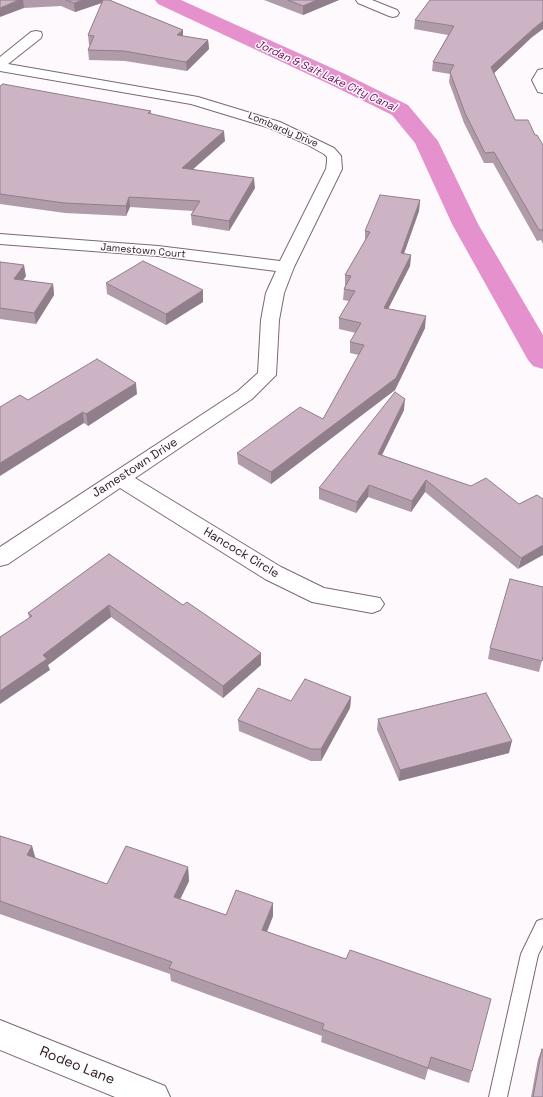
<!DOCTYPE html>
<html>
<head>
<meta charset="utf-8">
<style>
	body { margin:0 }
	canvas { display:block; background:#fef9fc }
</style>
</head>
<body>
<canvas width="543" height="1097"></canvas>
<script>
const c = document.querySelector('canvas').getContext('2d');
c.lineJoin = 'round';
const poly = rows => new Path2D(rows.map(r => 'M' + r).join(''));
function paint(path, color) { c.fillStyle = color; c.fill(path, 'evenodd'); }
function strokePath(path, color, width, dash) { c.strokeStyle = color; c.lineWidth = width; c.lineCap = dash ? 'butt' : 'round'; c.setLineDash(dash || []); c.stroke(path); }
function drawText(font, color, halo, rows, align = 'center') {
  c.font = font + ' "Space Grotesk",sans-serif'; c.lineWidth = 3; c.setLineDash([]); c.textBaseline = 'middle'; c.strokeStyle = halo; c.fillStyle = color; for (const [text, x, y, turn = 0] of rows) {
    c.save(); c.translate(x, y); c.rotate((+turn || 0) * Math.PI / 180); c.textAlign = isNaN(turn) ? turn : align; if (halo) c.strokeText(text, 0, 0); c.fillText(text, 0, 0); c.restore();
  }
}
paint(poly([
	[155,0,181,0,345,74,408,105,438,141,478,224,543,335,543,369,533,366,528,360,452,224,415,143,392,115,329,84,158,4,155,0]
]), '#e491ce');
const service = poly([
	[543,919,543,945,538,955,507,1097,489,1097,521,954,537,921,543,919]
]);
const minor = poly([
	[356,0,372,0,397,10,399,13,397,16,393,17,389,16,358,3,356,0],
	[36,31,41,32,42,35,41,38,8,64,198,97,280,122,334,148,341,156,342,169,294,267,284,293,279,320,276,375,252,399,135,478,281,567,324,588,380,598,384,604,380,610,372,613,312,602,265,579,120,488,8,564,0,566,0,547,238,391,258,373,261,320,266,293,276,271,158,256,0,244,0,234,158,246,280,261,326,169,327,162,327,157,324,154,306,144,270,128,191,104,0,71,0,57,31,32,36,31],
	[543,69,543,93,538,92,532,80,538,70,543,69],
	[0,1020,165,1086,170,1097,115,1097,0,1050,0,1020]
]);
strokePath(service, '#7d6777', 2);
strokePath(minor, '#7d6777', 2);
paint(service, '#fff');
paint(minor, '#fff');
paint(poly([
	[0,0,110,0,183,30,183,36,208,40,209,49,187,71,125,61,89,60,88,50,90,45,89,45,88,35,102,3,75,12,61,6,24,8],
	[264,0,339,0,303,15],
	[415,20,531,38,494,73,515,120,535,135,543,145,543,244,541,240,537,241,493,163,484,163,464,123,449,82,450,74,432,71,433,62,448,35,414,29],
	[0,86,151,111,151,114,225,141,193,169,255,188,229,231,192,225,191,215,193,211,130,207,126,216,65,213,0,204],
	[420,200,419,211,404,254,411,255,410,266,388,309,425,328,395,390,271,484,238,464,237,453,323,419,359,355,350,353,350,342,356,333,339,329,339,318,349,301,343,300,344,289,345,286,345,275,365,241,365,231],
	[0,262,26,276,23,280,53,284,54,295,36,324,0,319],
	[106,283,203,302,166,325,107,294],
	[137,394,88,426,84,423,28,400],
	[404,410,382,455,519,504,537,495,518,569,425,492,411,512,368,497,356,513,319,499,319,488],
	[109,554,183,605,261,653,261,665,223,698,111,617,48,665,50,670,29,617,28,613],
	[490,648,543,656,539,672,488,659],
	[351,697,350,708,321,761,311,761,239,731,238,720,291,701],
	[378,719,509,753,399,781,377,730],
	[0,836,32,846,35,858,107,884,188,867,189,881,180,899,226,915,273,916,267,932,472,1071,469,1083,428,1069,425,1080,321,1042,322,1036,171,981,170,974,0,914],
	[542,1049,543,1097,531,1097,538,1059]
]), '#b09ba9');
paint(poly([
	[19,0,23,0,24,8,0,17,0,8],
	[83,0,110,0,75,12,74,3],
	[317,0,339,0,303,15,303,6],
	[543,21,543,29,531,38,490,77,491,67,533,29],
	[183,30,183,39,177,35],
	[208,40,209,49,187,71,186,62],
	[224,131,225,141,183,178,182,168],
	[254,178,255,188,229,231,229,221],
	[129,197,130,207,126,216,126,206],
	[420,200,419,211,400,264,401,253],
	[411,255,410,266,383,319,384,308],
	[24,265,26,276,16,290,14,279],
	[53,284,54,295,36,324,34,313],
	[203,290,203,302,166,325,166,314],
	[426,316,425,328,395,390,271,484,271,472],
	[136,383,137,394,88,426,86,414],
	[405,399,404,410,377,465,378,454],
	[83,412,84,423,0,476,0,463],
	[426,480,425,492,411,512,412,501],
	[369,485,368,497,356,513,357,502],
	[543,545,543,555,518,569,521,558],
	[109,605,111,617,48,665,50,670,0,704,0,691,43,655],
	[261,653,261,665,223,698,223,686],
	[351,697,350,708,321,761,321,749],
	[512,741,509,753,399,781,400,770],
	[32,846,36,860,27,855],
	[188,867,189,881,175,910,174,897],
	[273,903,273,916,262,943,262,930]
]), '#907e8a');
const building = poly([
	[0,0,19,0,0,8,0,0],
	[66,0,83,0,74,3,66,0],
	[103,0,109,0,183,30,177,35,208,40,186,62,124,51,88,50,94,36,88,35,103,0],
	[288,0,317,0,303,6,288,0],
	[430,0,543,0,543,21,533,29,491,67,515,120,528,120,535,135,537,135,543,145,543,230,539,230,494,152,485,153,465,113,450,72,454,65,433,62,454,26,415,20,430,0],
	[3,84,151,111,148,113,224,131,182,168,254,178,229,221,191,215,200,201,129,197,126,206,64,203,0,194,0,86,3,84],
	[380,195,420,200,401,253,411,255,384,308,426,316,396,378,271,472,237,453,300,407,323,419,364,345,350,342,361,323,339,318,355,291,344,289,351,276,345,275,370,232,365,231,380,195],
	[143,261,203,290,166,314,106,283,143,261],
	[0,262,24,265,14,279,53,284,34,313,0,308,0,262],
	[97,359,136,383,86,414,83,412,0,463,0,407,20,395,28,400,97,359],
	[395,392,405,399,378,454,471,486,486,478,519,504,537,495,543,499,543,545,521,558,426,480,412,501,369,485,357,502,319,488,395,392],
	[109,554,183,605,187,602,261,653,223,686,109,605,43,655,47,659,0,691,0,637,32,616,28,613,109,554],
	[510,579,543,587,543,656,542,661,490,648,510,579],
	[305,679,351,697,321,749,311,749,238,720,258,688,291,701,305,679],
	[486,693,512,741,400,770,378,719,486,693],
	[0,836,32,846,27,855,107,884,126,846,188,867,174,897,226,915,236,890,273,903,262,930,346,959,350,950,491,999,472,1071,431,1057,428,1068,322,1029,324,1024,169,968,172,962,0,901,0,836],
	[542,1049,543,1050,543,1097,533,1097,542,1049]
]);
paint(building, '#cdb4c5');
strokePath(building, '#907e8a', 1);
drawText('10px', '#292026', '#fef9fc', [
	["Lombardy Drive",283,130,23],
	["Jamestown Court",143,251,5]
]);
drawText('italic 11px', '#6d075c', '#fef9fc', [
	["Jordan & Salt Lake City Canal",326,76,25]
]);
drawText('12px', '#292026', '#fef9fc', [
	["Jamestown Drive",135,468,-33],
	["Hancock Circle",241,553,31]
]);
drawText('14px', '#292026', '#fef9fc', [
	["Rodeo Lane",77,1066,22]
]);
</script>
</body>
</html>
